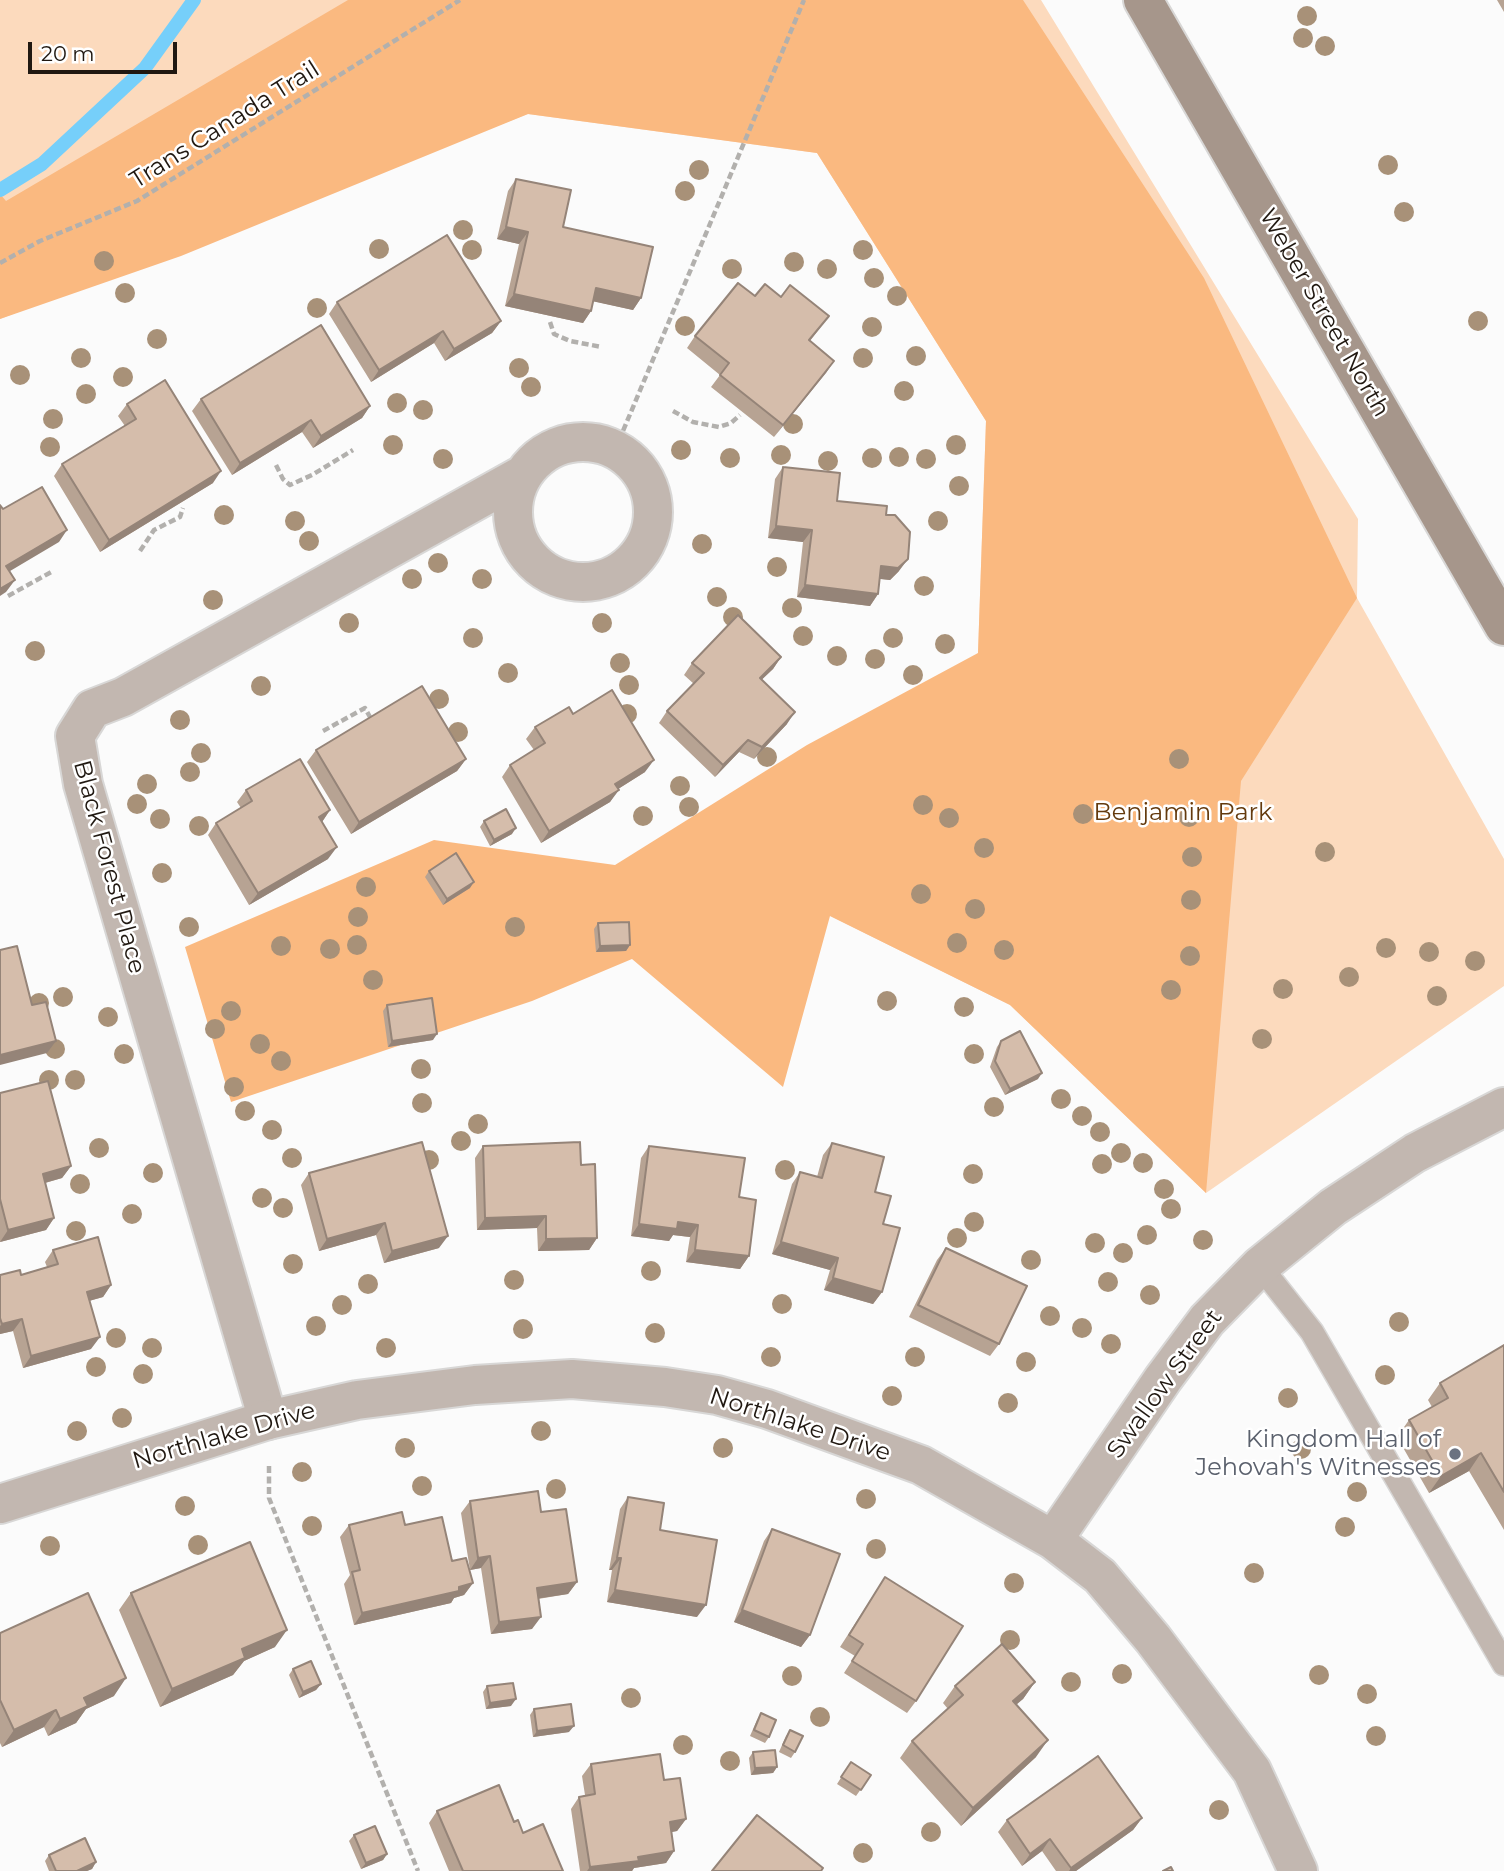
<!DOCTYPE html>
<html>
<head>
<meta charset="utf-8">
<style>
	body { margin:0 }
	#map { position:relative; width:1504px; height:1871px; overflow:hidden; background:#fbfbfb; font-family:Montserrat,sans-serif }
	canvas { display:block }
	.scale { position:absolute; left:28px; top:42px; width:149px; height:32px; box-sizing:border-box; border:4px solid #201811; border-top:0; padding-left:9px; font-size:21px; line-height:24px; white-space:nowrap; color:#201811; -webkit-text-stroke:5px #fff; paint-order:stroke }
</style>
</head>
<body>
<div id="map">
<canvas width="1504" height="1871"></canvas>
<div class="scale">20 m</div>
</div>
<script>
const c = document.querySelector('canvas').getContext('2d');
c.lineJoin = 'round';
function paint(path, color) { c.fillStyle = color; c.fill(path, 'evenodd'); }
const poly = rows => new Path2D(rows.map(r => 'M' + r).join(''));
function strokePath(path, color, width, dash) { c.strokeStyle = color; c.lineWidth = width; c.lineCap = dash ? 'butt' : 'round'; c.setLineDash(dash || []); c.stroke(path); }
function drawText(font, color, halo, rows, align = 'center') {
  c.font = font + ' Montserrat,sans-serif'; c.lineWidth = 5; c.setLineDash([]); c.textBaseline = 'middle'; c.strokeStyle = halo; c.fillStyle = color; for (const [text, x, y, turn = 0] of rows) {
    c.save(); c.translate(x, y); c.rotate((+turn || 0) * Math.PI / 180); c.textAlign = isNaN(turn) ? turn : align; if (halo) c.strokeText(text, 0, 0); c.fillText(text, 0, 0); c.restore();
  }
}
paint(poly([
	[0,0,1041,0,1358,519,1357,598,1504,859,1504,986,1206,1193,1010,1005,830,916,978,653,986,421,817,153,528,114,0,319]
]), '#fcdabd');
paint(poly([
	[348,0,1023,0,1204,278,1357,598,1241,781,1206,1193,1010,1005,830,916,783,1087,632,959,532,1001,231,1102,185,947,434,840,615,865,807,745,978,653,986,421,817,153,528,114,181,256,0,319,0,194,6,201]
]), '#fab980');
strokePath(poly([
	[0,190,42,164,145,68,194,0]
]), '#76cffa', 14);
const service = poly([
	[1260,1266,1312,1332,1504,1664]
]);
const minor = poly([
	'513 512a70 70 0 1 1 140 0a70 70 0 1 1-140 0Z',
	[268,1420,83,784,75,736,92,709,123,697,524,474]
]);
const tertiary = poly([
	[0,1504,268,1420,357,1400,475,1385,572,1379,665,1387,717,1395,767,1409,921,1465,1053,1540,1100,1576,1153,1639,1252,1771,1298,1871],
	[1053,1540,1163,1379,1207,1320,1260,1266,1333,1207,1415,1153,1504,1107]
]);
const secondary = poly([
	[1143,0,1504,626]
]);
strokePath(service, '#d8d7d6', 26);
strokePath(minor, '#d8d7d6', 42);
strokePath(tertiary, '#d8d7d6', 42);
strokePath(secondary, '#d8d7d6', 42);
strokePath(poly([
	[0,263,40,241,137,201,460,0],
	[550,322,554,334,570,341,602,347],
	[673,411,693,422,719,427,731,423,740,415],
	[615,450,804,0],
	[276,465,283,479,290,485,312,475,353,450],
	[140,551,154,530,180,517,183,508],
	[8,596,53,571],
	[323,731,365,708,370,717],
	[269,1466,269,1498,418,1871]
]), '#b2b0ad', 4.5, [7, 3.5]);
strokePath(service, '#c2b7b0', 23);
strokePath(minor, '#c2b7b0', 38);
strokePath(tertiary, '#c2b7b0', 38);
strokePath(secondary, '#a6968b', 38);
c.fillStyle = '#a89178';
for (const [x, y] of [
	[1307,16],
	[1303,38],
	[1325,46],
	[1388,165],
	[699,170],
	[685,191],
	[1404,212],
	[463,230],
	[379,249],
	[472,250],
	[863,250],
	[104,261],
	[794,262],
	[732,269],
	[827,269],
	[874,278],
	[125,293],
	[897,296],
	[317,308],
	[1478,321],
	[685,326],
	[872,327],
	[157,339],
	[916,356],
	[81,358],
	[863,358],
	[519,368],
	[20,375],
	[123,377],
	[531,387],
	[904,391],
	[86,394],
	[397,403],
	[423,410],
	[53,419],
	[793,424],
	[393,445],
	[956,445],
	[50,447],
	[681,450],
	[781,455],
	[899,457],
	[730,458],
	[872,458],
	[443,459],
	[926,459],
	[828,461],
	[959,486],
	[224,515],
	[295,521],
	[938,521],
	[309,541],
	[702,544],
	[438,563],
	[777,567],
	[412,579],
	[482,579],
	[924,586],
	[717,597],
	[213,600],
	[792,608],
	[733,617],
	[349,623],
	[602,623],
	[803,636],
	[473,638],
	[893,638],
	[945,644],
	[35,651],
	[837,656],
	[875,659],
	[620,663],
	[508,673],
	[913,675],
	[629,685],
	[261,686],
	[439,699],
	[627,714],
	[180,720],
	[458,732],
	[201,753],
	[767,757],
	[1179,759],
	[190,772],
	[147,784],
	[680,786],
	[137,804],
	[923,805],
	[689,807],
	[1083,814],
	[643,816],
	[1189,817],
	[949,818],
	[160,819],
	[199,826],
	[984,848],
	[1325,852],
	[1192,857],
	[162,873],
	[366,887],
	[921,894],
	[1191,900],
	[975,909],
	[358,917],
	[189,927],
	[515,927],
	[957,943],
	[357,945],
	[281,946],
	[1386,948],
	[330,949],
	[1004,950],
	[1429,952],
	[1190,956],
	[1475,961],
	[1349,977],
	[373,980],
	[1283,989],
	[1171,990],
	[1437,996],
	[63,997],
	[887,1001],
	[39,1003],
	[964,1007],
	[231,1011],
	[108,1017],
	[215,1029],
	[1262,1039],
	[260,1044],
	[55,1049],
	[124,1054],
	[974,1054],
	[281,1061],
	[421,1069],
	[49,1080],
	[75,1080],
	[234,1087],
	[1061,1099],
	[422,1103],
	[994,1107],
	[245,1111],
	[1082,1116],
	[478,1124],
	[272,1130],
	[1100,1132],
	[461,1141],
	[99,1148],
	[1121,1153],
	[292,1158],
	[429,1160],
	[1143,1163],
	[1102,1164],
	[785,1170],
	[153,1173],
	[973,1174],
	[80,1184],
	[1164,1189],
	[262,1198],
	[283,1208],
	[1171,1209],
	[132,1214],
	[974,1222],
	[76,1231],
	[1147,1235],
	[957,1238],
	[1203,1240],
	[1095,1243],
	[1123,1253],
	[1031,1260],
	[293,1264],
	[651,1271],
	[514,1280],
	[1108,1282],
	[368,1284],
	[1150,1295],
	[782,1304],
	[342,1305],
	[1050,1316],
	[1399,1322],
	[316,1326],
	[1082,1328],
	[523,1329],
	[655,1333],
	[116,1338],
	[1111,1344],
	[152,1348],
	[386,1348],
	[771,1357],
	[915,1357],
	[1026,1362],
	[96,1367],
	[143,1374],
	[1385,1375],
	[892,1396],
	[1288,1398],
	[1008,1403],
	[122,1418],
	[77,1431],
	[541,1431],
	[405,1448],
	[723,1448],
	[1301,1449],
	[302,1472],
	[422,1486],
	[556,1489],
	[1357,1492],
	[866,1499],
	[185,1506],
	[312,1526],
	[1345,1527],
	[198,1545],
	[50,1546],
	[876,1549],
	[1254,1573],
	[1014,1583],
	[1010,1640],
	[1122,1674],
	[1319,1675],
	[792,1676],
	[1071,1682],
	[1367,1694],
	[631,1698],
	[820,1717],
	[1376,1736],
	[683,1745],
	[730,1761],
	[1219,1810],
	[931,1832],
	[863,1853]
]) { c.beginPath(); c.arc(x, y, 10, 0, 2 * Math.PI); c.fill(); }
paint(poly([
	[1497,0,1504,0,1504,12],
	[516,179,563,227,641,298,633,310,593,301,591,311,583,323,505,306,519,244,497,239,508,191],
	[755,296,781,297,829,316,810,341,834,361,774,437,711,387,720,375,687,348,695,336],
	[337,302,501,321,492,333,445,361,434,343,371,382,329,314],
	[201,399,370,406,362,418,313,448,302,432,232,475,192,411],
	[127,404,213,483,100,552,54,476,62,464,125,426,118,416],
	[783,467,837,501,886,515,899,571,890,580,880,579,878,594,870,606,797,597,803,542,768,538,775,479],
	[781,657,773,669,761,680,787,724,754,759,739,752,715,777,659,723,667,711,694,684,684,675,692,663],
	[573,714,645,772,618,789,610,802,541,843,502,777,510,765,534,750,526,739,535,727],
	[316,750,466,759,457,771,351,834,307,762],
	[246,790,330,810,322,822,328,859,249,905,208,835,216,823,241,808,237,802],
	[484,821,512,834,490,846,480,827],
	[429,871,470,888,443,905,425,877],
	[598,923,630,945,626,951,596,952,594,929],
	[387,1005,433,1040,388,1047,383,1011],
	[1001,1041,1038,1079,1005,1095,990,1067,997,1047],
	[0,1093,71,1166,62,1178,45,1183,54,1218,46,1230,0,1242],
	[832,1143,875,1192,883,1224,882,1292,873,1304,824,1290,830,1270,772,1254,792,1184,800,1172,817,1177,823,1155],
	[483,1146,581,1165,597,1238,589,1250,538,1251,537,1228,477,1230,475,1158],
	[649,1146,739,1197,749,1256,740,1269,686,1262,690,1237,673,1235,669,1241,631,1236,641,1158],
	[309,1173,439,1248,384,1263,376,1235,319,1251,301,1185],
	[946,1248,999,1344,990,1356,909,1317,937,1260],
	[53,1250,111,1285,103,1297,89,1301,91,1349,23,1368,13,1331,0,1334,0,1275,21,1275,47,1267,45,1262],
	[1504,1345,1504,1530,1469,1471,1429,1493,1397,1437,1409,1420,1432,1407,1428,1400,1440,1383],
	[628,1497,660,1530,697,1617,607,1602,612,1570,609,1570,620,1509],
	[470,1501,541,1512,577,1582,568,1594,538,1599,532,1629,491,1634,481,1568,470,1570,461,1513],
	[349,1525,405,1525,452,1561,473,1583,464,1595,454,1598,451,1603,354,1625,344,1584,350,1575,340,1537],
	[772,1529,810,1635,801,1647,734,1622,764,1541],
	[885,1577,916,1701,907,1713,844,1673,855,1656,840,1647],
	[131,1593,275,1647,244,1661,233,1675,160,1707,119,1610],
	[0,1633,114,1696,86,1709,76,1723,48,1736,44,1727,2,1747,0,1743],
	[293,1669,321,1684,316,1690,299,1698,289,1675],
	[1035,1682,1023,1699,1016,1704,1036,1757,961,1826,900,1758,912,1741,948,1709,943,1703,955,1686],
	[487,1686,511,1706,486,1709,483,1692],
	[534,1709,569,1732,533,1737,530,1715],
	[761,1713,769,1737,765,1743,750,1736,757,1720],
	[790,1730,795,1752,791,1758,779,1752,786,1736],
	[753,1752,777,1767,773,1773,751,1775,749,1758],
	[851,1762,871,1775,856,1796,837,1784],
	[591,1764,664,1780,686,1819,677,1831,671,1832,674,1851,666,1863,634,1868,632,1871,580,1871,571,1809,579,1797,585,1795,582,1776],
	[437,1811,514,1822,523,1833,563,1871,449,1871,429,1823],
	[1142,1818,1133,1830,1076,1871,1056,1871,1042,1851,1022,1866,998,1832,1007,1820],
	[354,1835,387,1854,383,1860,361,1869,349,1841],
	[49,1855,96,1862,92,1869,87,1871,49,1871,45,1861]
]), '#b7a393');
paint(poly([
	[506,227,528,232,519,244,497,239],
	[596,288,641,298,633,310,587,300],
	[514,294,591,311,583,323,505,306],
	[501,321,492,333,445,361,454,349],
	[443,331,434,343,371,382,379,370],
	[834,361,826,373,774,437,783,425],
	[370,406,362,418,313,448,321,436],
	[311,420,302,432,232,475,240,463],
	[221,471,213,483,100,552,109,540],
	[776,526,812,530,803,542,768,538],
	[67,530,59,542,0,577,6,566],
	[908,559,899,571,890,580,873,578,881,566],
	[15,580,6,592,0,596,0,589],
	[805,585,878,594,870,606,797,597],
	[781,657,773,669,751,690,760,678],
	[795,712,787,724,754,759,762,747],
	[748,740,739,752,715,777,723,765],
	[466,759,457,771,351,834,359,822],
	[654,760,645,772,607,796,615,784],
	[619,790,610,802,541,843,549,831],
	[330,810,322,822,319,817],
	[516,828,512,834,490,846,494,840],
	[337,847,328,859,249,905,258,893],
	[474,882,470,888,443,905,447,899],
	[630,945,626,951,596,952,600,946],
	[437,1034,433,1040,388,1047,392,1041],
	[56,1041,47,1053,0,1065,0,1055],
	[1042,1073,1038,1079,1005,1095,1010,1089],
	[71,1166,62,1178,34,1186,43,1174],
	[546,1216,537,1228,477,1230,485,1218],
	[54,1218,46,1230,0,1242,8,1230],
	[678,1222,698,1225,690,1237,673,1235,669,1241,631,1236,639,1224],
	[385,1223,376,1235,319,1251,327,1239],
	[448,1236,439,1248,384,1263,392,1251],
	[597,1238,589,1250,538,1251,546,1239],
	[781,1242,838,1258,830,1270,772,1254],
	[695,1250,749,1256,740,1269,686,1262],
	[833,1278,882,1292,873,1304,824,1290],
	[111,1285,103,1297,78,1304,87,1292],
	[22,1319,13,1331,0,1334,0,1326,2,1324],
	[100,1337,91,1349,23,1368,31,1356],
	[1481,1453,1469,1471,1429,1493,1441,1476],
	[490,1556,481,1568,470,1570,478,1558],
	[617,1558,621,1558,612,1570,609,1570],
	[577,1582,568,1594,528,1600,537,1588],
	[473,1583,464,1595,454,1598,451,1603,354,1625,362,1613],
	[615,1590,706,1605,697,1617,607,1602],
	[742,1610,810,1635,801,1647,734,1622],
	[541,1617,532,1629,491,1634,499,1622],
	[287,1630,275,1647,244,1661,233,1675,160,1707,172,1689,242,1649],
	[126,1678,114,1696,86,1709,76,1723,48,1736,60,1719,84,1698],
	[1035,1682,1023,1699,1001,1718,1013,1701],
	[321,1684,316,1690,299,1698,303,1692],
	[516,1699,511,1706,486,1709,490,1703],
	[56,1710,44,1727,2,1747,14,1730],
	[574,1726,569,1732,533,1737,537,1731],
	[1048,1740,1036,1757,961,1826,973,1808],
	[777,1767,773,1773,751,1775,755,1768],
	[1142,1818,1133,1830,1076,1871,1069,1871,1071,1868],
	[686,1819,677,1831,661,1834,670,1822],
	[1050,1839,1042,1851,1022,1866,1030,1854],
	[674,1851,666,1863,634,1868,632,1871,587,1871,590,1867,638,1857],
	[387,1854,383,1860,361,1869,366,1863],
	[96,1862,92,1869,87,1871,77,1871]
]), '#958478');
const building = poly([
	[516,179,571,190,563,227,653,247,641,298,596,288,591,311,514,294,528,232,506,227,516,179],
	[447,235,501,321,454,349,443,331,379,370,337,302,447,235],
	[738,283,755,296,765,284,781,297,790,285,829,316,809,340,834,361,783,425,720,375,729,363,695,336,738,283],
	[321,325,370,406,321,436,311,420,240,463,201,399,321,325],
	[165,380,221,471,109,540,62,464,136,419,127,404,165,380],
	[783,467,840,473,837,501,887,506,886,515,895,515,910,532,908,559,898,568,881,566,878,594,805,585,812,530,776,526,783,467],
	[42,487,67,530,6,566,15,580,0,589,0,505,3,509,42,487],
	[738,615,781,657,760,678,795,712,762,747,748,740,723,765,667,711,704,673,692,663,738,615],
	[422,686,466,759,359,822,316,750,422,686],
	[612,690,654,760,615,784,619,790,549,831,510,765,545,743,535,727,569,707,573,714,612,690],
	[300,759,330,810,319,817,337,847,258,893,216,823,252,801,246,790,300,759],
	[506,809,516,828,494,840,484,821,506,809],
	[456,853,474,882,447,899,429,871,456,853],
	[629,922,630,945,600,946,598,923,629,922],
	[17,946,32,1005,46,1002,56,1041,0,1055,0,950,17,946],
	[432,998,437,1034,392,1041,387,1005,432,998],
	[1020,1031,1042,1073,1010,1089,995,1061,1001,1041,1020,1031],
	[48,1081,71,1166,43,1174,54,1218,8,1230,0,1199,0,1093,48,1081],
	[422,1142,448,1236,392,1251,385,1223,327,1239,309,1173,422,1142],
	[580,1142,581,1165,595,1164,597,1238,546,1239,546,1216,485,1218,483,1146,580,1142],
	[832,1143,884,1157,875,1192,891,1196,883,1224,900,1228,882,1292,833,1278,838,1258,781,1242,800,1172,822,1178,832,1143],
	[649,1146,745,1158,739,1197,756,1200,749,1256,695,1250,698,1225,678,1222,677,1229,639,1224,649,1146],
	[98,1237,111,1285,87,1292,100,1337,31,1356,22,1319,2,1324,0,1318,0,1275,20,1270,21,1275,58,1264,53,1250,98,1237],
	[946,1248,1027,1286,999,1344,918,1305,946,1248],
	[1504,1345,1504,1492,1481,1453,1441,1476,1409,1420,1448,1398,1440,1383,1504,1345],
	[538,1491,541,1512,566,1509,577,1582,537,1588,541,1617,499,1622,490,1556,478,1558,470,1501,538,1491],
	[628,1497,664,1503,660,1530,717,1540,706,1605,615,1590,621,1558,617,1558,628,1497],
	[402,1512,405,1525,442,1517,452,1561,466,1558,473,1583,459,1587,459,1591,362,1613,352,1572,360,1570,349,1525,402,1512],
	[772,1529,840,1554,810,1635,742,1610,772,1529],
	[250,1542,287,1630,242,1649,245,1658,172,1689,131,1593,250,1542],
	[885,1577,963,1626,916,1701,852,1661,863,1644,849,1635,885,1577],
	[88,1593,126,1678,84,1698,88,1706,60,1719,56,1710,14,1730,0,1700,0,1633,88,1593],
	[1002,1644,1035,1682,1013,1701,1048,1740,973,1808,912,1741,963,1695,955,1686,1002,1644],
	[311,1661,321,1684,303,1692,293,1669,311,1661],
	[513,1683,516,1699,490,1703,487,1686,513,1683],
	[571,1704,574,1726,537,1731,534,1709,571,1704],
	[761,1713,776,1720,769,1737,754,1730,761,1713],
	[790,1730,803,1736,795,1752,783,1745,790,1730],
	[775,1750,777,1767,755,1768,753,1752,775,1750],
	[660,1754,664,1780,680,1778,686,1819,670,1822,674,1851,638,1857,639,1861,590,1867,579,1797,595,1794,591,1764,660,1754],
	[1098,1756,1142,1818,1071,1868,1050,1839,1030,1854,1007,1820,1098,1756],
	[851,1762,871,1775,861,1790,841,1777,851,1762],
	[499,1785,514,1822,518,1820,523,1833,543,1824,563,1871,463,1871,437,1811,499,1785],
	[757,1815,823,1868,821,1871,712,1871,757,1815],
	[375,1826,387,1854,366,1863,354,1835,375,1826],
	[85,1838,96,1862,77,1871,56,1871,49,1855,85,1838],
	[1171,1867,1173,1871,1163,1871,1171,1867]
]);
paint(building, '#d5bdab');
strokePath(building, '#958478', 2);
for (const [x, y, r, color] of [
	[1455,1454,7,"#6b7280"]
]) { const dot = new Path2D(); dot.arc(x, y, r, 0, 2 * Math.PI); c.fillStyle = color; c.fill(dot); strokePath(dot, '#fff', 2.5); }
drawText('24px', '#201811', '#fff', [
	["Trans Canada Trail",225,125,-32],
	["Weber Street North",1324,313,60],
	["Black Forest Place",109,867,75],
	["Swallow Street",1165,1384,-54],
	["Northlake Drive",800,1425,18],
	["Northlake Drive",224,1436,-16]
]);
drawText('24px', '#643a0d', '#fff', [
	["Benjamin Park",1183,813]
]);
drawText('24px', '#5b616d', '#fff', [
	["Kingdom Hall of",1441,1440],
	["Jehovah's Witnesses",1441,1468]
], 'right');
</script>
</body>
</html>
